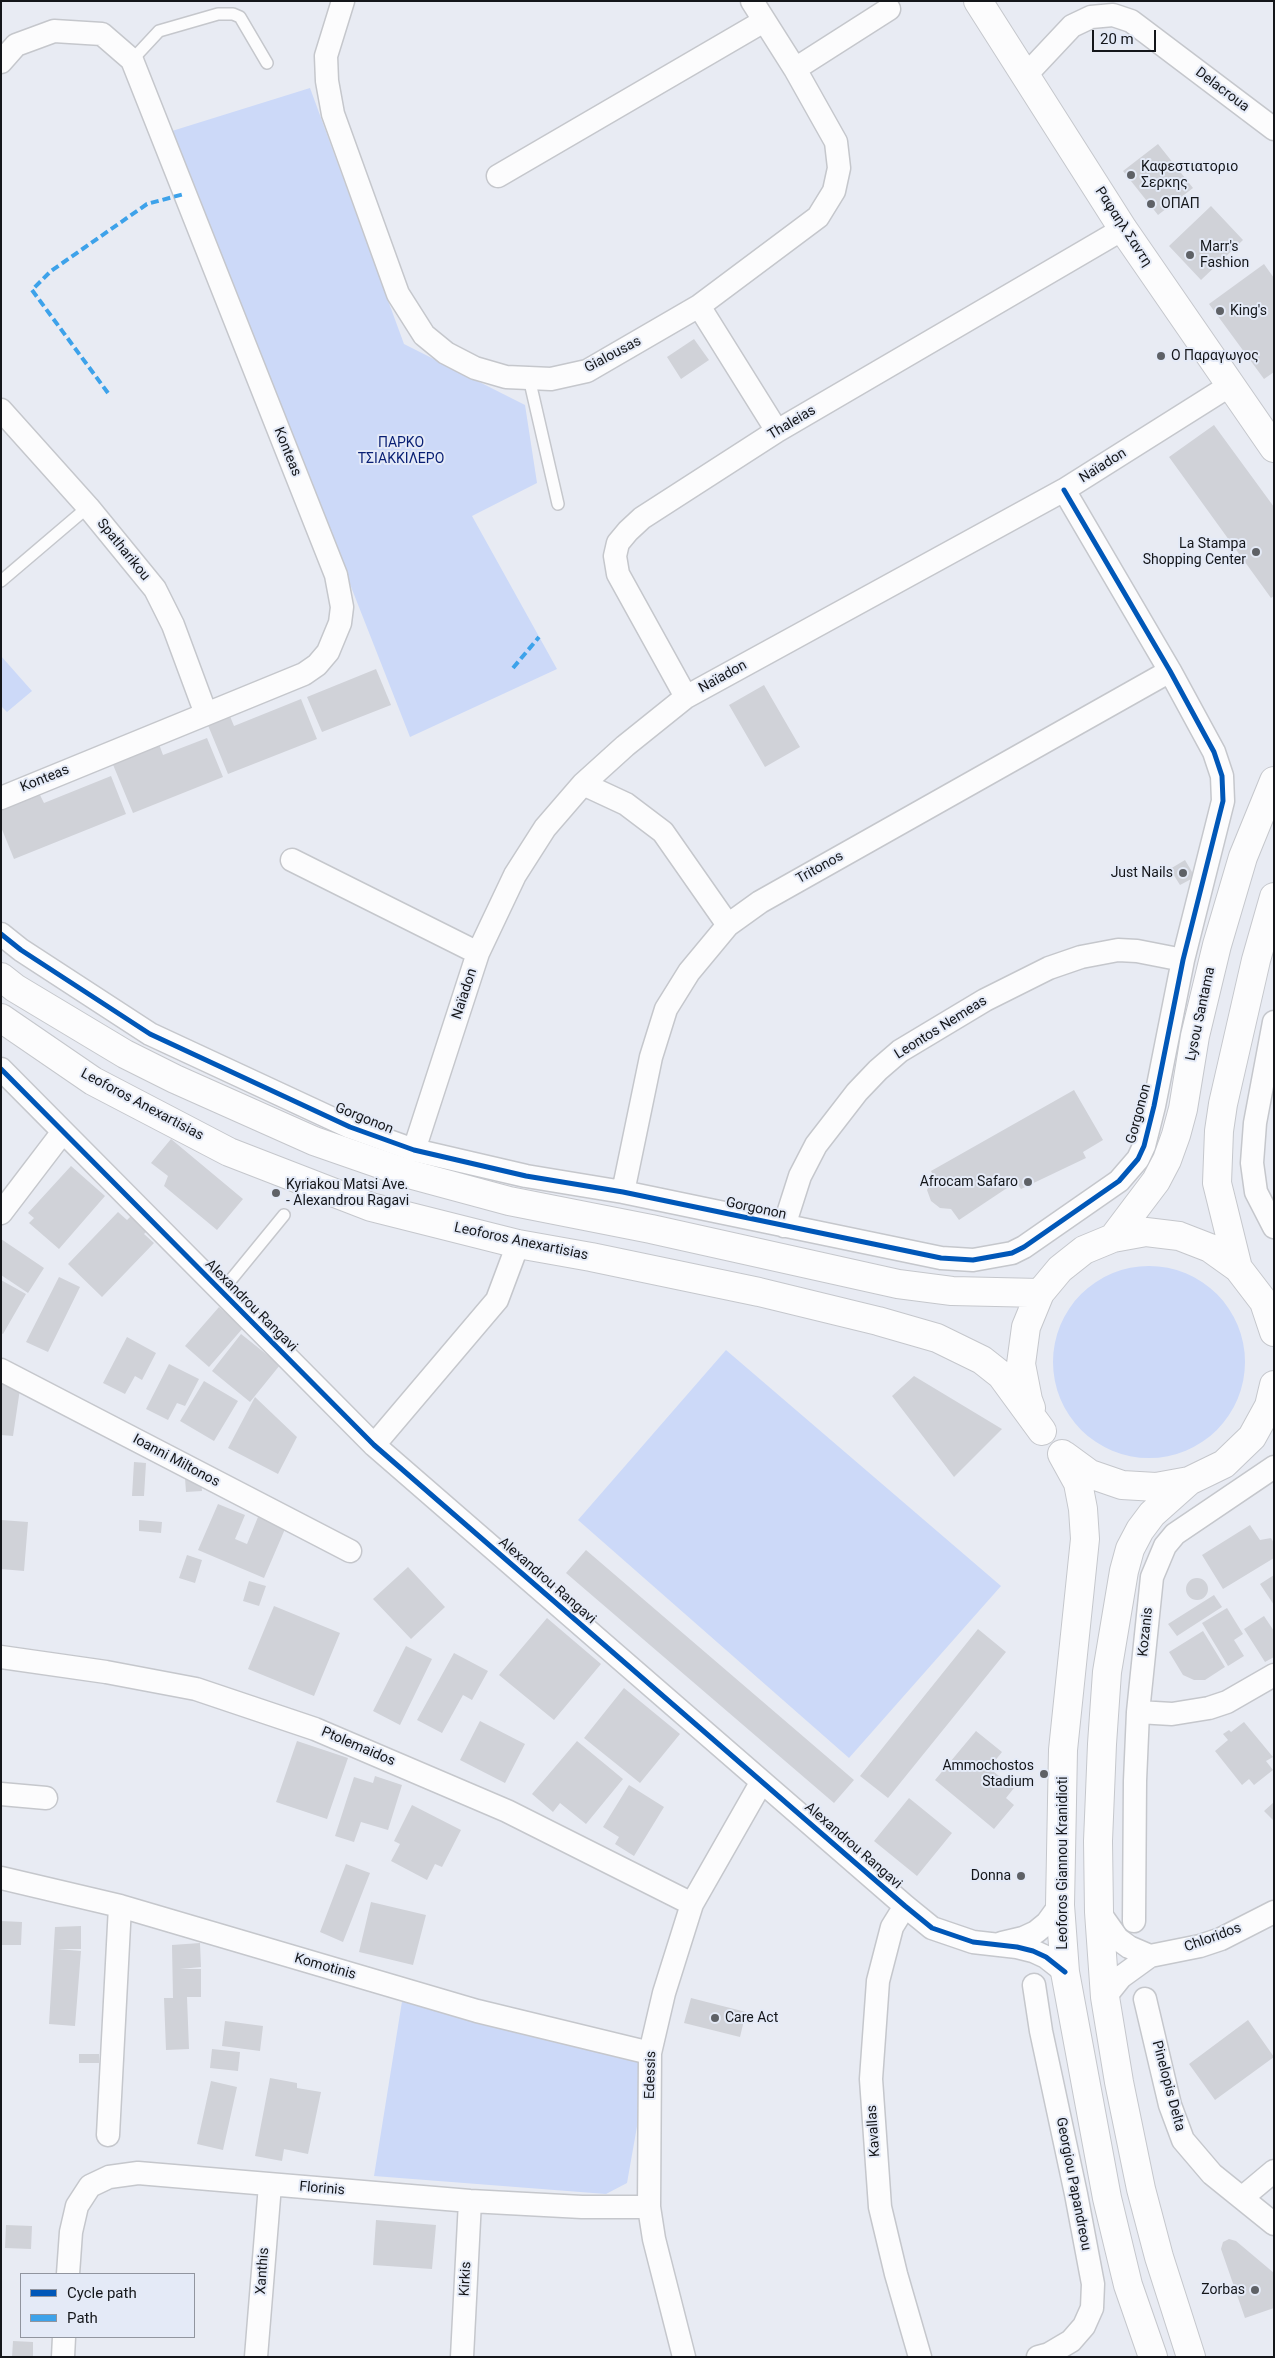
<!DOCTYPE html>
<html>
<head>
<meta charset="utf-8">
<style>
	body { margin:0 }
	#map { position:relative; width:1275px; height:2358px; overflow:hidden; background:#e8ebf3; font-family:Roboto,sans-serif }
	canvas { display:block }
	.frame { position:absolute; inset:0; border:2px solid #14161a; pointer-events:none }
	.legend { position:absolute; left:20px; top:2273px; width:175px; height:65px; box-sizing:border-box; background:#e4eaf7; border:1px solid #91959f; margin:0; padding:6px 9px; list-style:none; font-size:15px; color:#14161a }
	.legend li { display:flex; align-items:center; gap:10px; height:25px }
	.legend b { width:25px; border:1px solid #91959f }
	.scale { position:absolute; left:1092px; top:30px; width:64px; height:22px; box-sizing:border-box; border:2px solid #14161a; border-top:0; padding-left:6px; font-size:15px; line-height:18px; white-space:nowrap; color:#14161a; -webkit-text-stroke:4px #e4eaf7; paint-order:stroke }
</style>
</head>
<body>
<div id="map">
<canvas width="1275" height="2358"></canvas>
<div class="frame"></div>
<ul class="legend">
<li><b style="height:6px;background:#0057b8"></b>Cycle path</li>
<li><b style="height:6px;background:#3da2ea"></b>Path</li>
</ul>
<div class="scale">20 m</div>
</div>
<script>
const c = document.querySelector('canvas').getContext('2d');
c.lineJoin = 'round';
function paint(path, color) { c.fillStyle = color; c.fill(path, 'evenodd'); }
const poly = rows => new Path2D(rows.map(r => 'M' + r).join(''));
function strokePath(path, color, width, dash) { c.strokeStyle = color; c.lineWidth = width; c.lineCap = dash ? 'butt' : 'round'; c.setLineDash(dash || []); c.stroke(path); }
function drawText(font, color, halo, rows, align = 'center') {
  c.font = font + ' Roboto,sans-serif'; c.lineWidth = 4; c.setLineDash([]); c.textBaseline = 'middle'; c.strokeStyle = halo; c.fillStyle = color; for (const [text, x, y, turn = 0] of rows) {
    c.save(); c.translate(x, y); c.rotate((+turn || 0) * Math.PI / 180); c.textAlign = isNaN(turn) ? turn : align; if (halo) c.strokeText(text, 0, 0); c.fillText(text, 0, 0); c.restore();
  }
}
paint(poly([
	[310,88,404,344,525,405,537,483,472,516,557,669,410,737,172,131],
	[1,656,32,691,7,712,1,706],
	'1053 1362a96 96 0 1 1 192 0a96 96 0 1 1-192 0Z',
	[726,1350,1001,1586,849,1758,578,1520],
	[404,1989,650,2053,627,2183,606,2194,374,2176]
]), '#ccd9f8');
paint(poly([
	[1158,144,1193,188,1158,215,1123,171],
	[1211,206,1243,240,1201,280,1169,246],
	[1264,264,1274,278,1274,372,1264,379,1209,304],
	[694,339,709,360,681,379,667,357],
	[1214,425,1274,507,1274,596,1271,598,1169,457],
	[376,669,391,705,322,732,307,697],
	[764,685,800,747,765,767,729,705],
	[301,699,317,739,228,774,205,718,227,709,234,726],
	[156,736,163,755,207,738,223,777,133,813,109,755],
	[111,776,126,814,14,859,1,827,1,803,37,789,44,803],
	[1185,860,1195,877,1180,885,1170,869],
	[1074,1090,1103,1140,1083,1152,1086,1158,1021,1189,1016,1182,959,1220,951,1209,940,1208,931,1201,927,1190,934,1177,931,1171],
	[171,1139,243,1199,217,1230,164,1186,168,1176,151,1163],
	[71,1166,105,1196,59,1249,29,1223,34,1218,28,1213],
	[118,1212,127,1220,134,1213,150,1228,144,1234,154,1243,102,1297,68,1264],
	[1,1239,44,1268,28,1293,1,1275],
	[59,1277,80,1287,48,1352,26,1342],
	[1,1280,26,1294,3,1334,1,1333],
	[219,1307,243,1328,209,1367,185,1346],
	[241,1334,280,1365,250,1402,212,1371],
	[127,1337,156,1353,142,1380,135,1376,125,1394,103,1383],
	[169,1364,199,1379,185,1406,177,1403,168,1420,146,1409],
	[914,1376,1002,1429,954,1477,892,1396],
	[204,1381,238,1401,214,1441,180,1421],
	[1,1382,20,1389,13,1436,1,1435],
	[255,1397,297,1437,278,1474,228,1448],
	[134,1462,146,1463,144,1496,132,1496],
	[201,1477,202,1491,186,1492,185,1478],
	[218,1504,245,1515,235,1539,247,1544,258,1517,285,1529,264,1578,198,1550],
	[1,1520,28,1522,24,1571,1,1569],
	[139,1520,162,1522,161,1533,139,1531],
	[1250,1525,1260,1540,1271,1538,1274,1543,1274,1558,1223,1589,1202,1555],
	[586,1550,854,1780,834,1803,566,1573],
	[187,1555,202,1560,195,1583,179,1578],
	[408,1567,445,1607,411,1639,373,1599],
	[1274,1575,1274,1605,1260,1584],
	'1186 1589a11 11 0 1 1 22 0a11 11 0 1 1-22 0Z',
	[249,1581,266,1586,259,1606,243,1601],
	[1214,1595,1222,1607,1177,1636,1168,1624],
	[274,1606,340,1633,314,1696,248,1669],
	[1227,1608,1243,1634,1234,1640,1244,1656,1228,1666,1202,1623],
	[1264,1616,1274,1631,1274,1657,1265,1662,1244,1629],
	[547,1618,601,1664,554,1720,499,1675],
	[978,1629,1006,1652,888,1798,860,1776],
	[1203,1631,1225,1667,1205,1680,1194,1680,1183,1675,1169,1652],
	[406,1646,432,1659,400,1725,373,1711],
	[454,1653,488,1671,472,1700,463,1695,442,1733,417,1720],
	[624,1688,680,1734,640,1783,584,1738],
	[480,1721,525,1744,505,1783,460,1760],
	[1244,1722,1273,1757,1266,1761,1273,1770,1254,1785,1249,1779,1242,1785,1215,1751,1228,1740,1223,1734,1229,1730,1231,1732],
	[976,1731,1002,1752,989,1768,1014,1788,1006,1798,1014,1805,994,1829,935,1780],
	[297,1741,348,1758,327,1819,276,1802],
	[577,1741,623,1779,586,1824,560,1803,553,1812,532,1794],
	[375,1776,402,1785,388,1830,361,1822,354,1842,335,1836,354,1777,373,1783],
	[629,1785,664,1807,634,1856,615,1844,619,1837,603,1827],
	[909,1798,952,1833,917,1876,874,1841],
	[1274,1802,1274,1821,1264,1811],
	[412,1805,461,1830,442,1867,435,1864,427,1880,391,1861,400,1844,394,1841],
	[346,1864,370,1873,343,1942,320,1932],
	[371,1902,426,1915,413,1965,359,1952],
	[1,1921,22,1922,21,1945,1,1945],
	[81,1926,81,1949,57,1949,81,1951,75,2026,49,2024,55,1927],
	[200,1943,201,1967,180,1969,201,1969,201,1997,187,1997,189,2049,166,2050,164,1998,173,1998,172,1945],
	[691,1998,746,2012,740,2037,684,2023],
	[1248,2020,1274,2057,1215,2100,1189,2064],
	[225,2021,263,2026,260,2051,222,2046],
	[212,2049,240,2052,238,2071,210,2068],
	[79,2054,99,2054,99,2063,79,2063],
	[270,2078,297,2083,297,2088,321,2092,308,2154,284,2149,282,2161,255,2156],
	[211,2081,237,2087,223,2150,197,2144],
	[376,2220,436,2225,432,2269,373,2265],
	[6,2225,32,2226,31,2249,5,2248],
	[1229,2239,1236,2241,1274,2273,1274,2308,1245,2318,1221,2249,1223,2242],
	[13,2341,33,2342,33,2357,12,2357]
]), '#d0d2d8');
const service = poly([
	[132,60,159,31,218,14,233,14,240,17,267,63],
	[529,378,558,504],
	[1,581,88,507],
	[221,1292,284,1215]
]);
const minor = poly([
	[343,1,326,56,327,81,333,114,398,294,424,335,446,353,475,368,506,377,551,379,587,371,699,306,818,217,834,191,839,168,836,142,795,69,752,1],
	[1,62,16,45,54,31,102,34,132,60,336,575,342,607,340,623,328,652,317,665,304,674,1,798],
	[795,69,889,9],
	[1025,76,1072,26,1091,17,1113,15,1131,21,1139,27,1274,129],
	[498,176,764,21],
	[699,306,777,431],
	[1,410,88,507,155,589,173,625,206,714],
	[686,697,618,574,615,556,618,543,628,531,642,518,777,431,1123,229],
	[583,784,626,804,663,832,728,925],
	[292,860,478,953],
	[1,934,21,950,150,1034,350,1127,414,1150,526,1176,623,1192,941,1258,973,1260,1012,1253,1024,1247,1119,1181,1138,1159,1144,1146,1154,1106,1183,960,1223,801,1222,776,1214,752,1170,671,1064,490],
	[1274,1022,1255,1123,1252,1163,1256,1192,1274,1227],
	[1,1069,374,1445,905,1906,932,1928,973,1942,1017,1947,1033,1951,1046,1957,1065,1972],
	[414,1150,478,953,515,875,545,828,583,784,625,746,686,697,1064,490,1229,386],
	[623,1192,651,1057,666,1009,689,972,728,925,760,902,1170,671],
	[1,1213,62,1133],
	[784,1226,800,1176,816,1145,857,1092,878,1070,900,1051,985,1000,1049,968,1081,957,1118,950,1137,951,1183,960],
	[1,1370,350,1551],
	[374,1445,497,1300,518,1244],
	[1,1657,106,1672,196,1689,315,1729,507,1811,692,1904],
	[1138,1712,1172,1714,1209,1708,1227,1702,1274,1675],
	[1,1794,46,1798],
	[1,1878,120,1906,477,2011,650,2053],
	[905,1906,892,1927,878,1981,871,2079,880,2207,896,2274,920,2357],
	[1099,1912,1118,1939,1129,1947,1150,1956],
	[1134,1921,1135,1781,1138,1712,1152,1577,1165,1546,1175,1534,1274,1467],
	[1002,1943,1023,1938,1036,1932,1047,1923,1060,1905],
	[1034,1985,1041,2031,1076,2194,1093,2284,1092,2308,1084,2326,1071,2341,1049,2354,1038,2357],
	[1105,1997,1121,1977,1150,1956,1200,1946,1221,1939,1274,1912],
	[1145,1999,1170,2105,1183,2140,1212,2174,1274,2224],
	[108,2135,120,1906],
	[1243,2197,1274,2171],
	[68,2274,71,2232,77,2206,90,2186,109,2177,138,2173,470,2201,582,2207,649,2207],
	[63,2357,64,2337],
	[256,2357,270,2185],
	[462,2357,470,2201],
	[684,2357,654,2239,649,2207,650,2053,664,1993,692,1904,761,1783]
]);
const tertiary = poly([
	[978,1,1123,229,1274,448]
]);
const secondary = poly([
	[1,977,15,988,125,1054,175,1079,314,1141,409,1174,509,1201,651,1229,898,1284,952,1291,1040,1293],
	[1,1018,93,1081,229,1152,371,1207,518,1244,591,1257,759,1292,878,1321,937,1338,982,1360,1001,1375,1042,1431],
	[1113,1238,1156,1181,1167,1160,1176,1135,1183,1109,1195,1036,1217,945,1243,857,1274,781],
	[1238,1268,1217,1183,1219,1131,1223,1104,1256,960,1274,897],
	[1031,1408,1028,1400,1021,1364,1026,1327,1040,1293,1060,1269,1084,1250,1113,1238,1146,1232,1179,1236,1210,1248,1238,1268,1264,1302,1274,1332],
	[1062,1454,1078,1483,1083,1509,1085,1539,1063,1750,1060,1905,1065,1972,1107,2198,1128,2285,1153,2357],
	[1064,1455,1090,1474,1122,1485,1156,1487,1189,1481,1224,1464,1252,1437,1269,1406,1274,1385],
	[1189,1481,1152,1514,1140,1530,1130,1549,1124,1571,1107,1672,1102,1744,1098,1841,1099,1912,1105,1997,1119,2082,1141,2189,1159,2257,1191,2357]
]);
strokePath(service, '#c5c7cc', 14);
strokePath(minor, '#c5c7cc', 25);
strokePath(tertiary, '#c5c7cc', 30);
strokePath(secondary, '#c5c7cc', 30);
strokePath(service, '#fcfcfd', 11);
strokePath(minor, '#fcfcfd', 22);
strokePath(tertiary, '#fcfcfd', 28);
strokePath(secondary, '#fcfcfd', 28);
strokePath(poly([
	[108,393,32,290,51,271,147,204,184,194],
	[513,668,539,637]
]), '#3da2ea', 4, [8, 4]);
strokePath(poly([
	[1,934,21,950,150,1034,350,1127,414,1150,526,1176,623,1192,941,1258,973,1260,1012,1253,1024,1247,1119,1181,1138,1159,1144,1146,1154,1106,1183,960,1223,801,1222,776,1214,752,1170,671,1064,490],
	[1,1069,374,1445,905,1906,932,1928,973,1942,1017,1947,1033,1951,1046,1957,1065,1972]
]), '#0057b8', 5);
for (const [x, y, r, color] of [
	[1131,175,5,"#5e6166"],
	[1151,204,5,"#5e6166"],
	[1190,255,5,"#5e6166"],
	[1220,311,5,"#5e6166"],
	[1161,356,5,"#5e6166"],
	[1256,552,5,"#5e6166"],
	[1183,873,5,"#5e6166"],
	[1028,1182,5,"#5e6166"],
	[276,1193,5,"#5e6166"],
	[1044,1774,5,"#5e6166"],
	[1021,1876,5,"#5e6166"],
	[715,2018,5,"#5e6166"],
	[1255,2290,5,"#5e6166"]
]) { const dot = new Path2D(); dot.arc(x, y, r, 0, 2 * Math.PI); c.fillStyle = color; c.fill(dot); strokePath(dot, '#e4eaf7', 2); }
drawText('14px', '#14161a', '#e4eaf7', [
	["Delacroua",1222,90,37],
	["Ραφαηλ Σαντη",1123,227,57],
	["Gialousas",613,355,-28],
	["Thaleias",792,423,-31],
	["Konteas",287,452,68],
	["Naïadon",1103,466,-32],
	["Spatharikou",123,550,51],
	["Naïadon",723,677,-29],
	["Konteas",45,779,-22],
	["Tritonos",820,868,-29],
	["Naïadon",465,994,-72],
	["Lysou Santama",1201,1014,-78],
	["Leontos Nemeas",941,1028,-32],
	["Leoforos Anexartisias",142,1105,28],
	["Gorgonon",1139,1114,-75],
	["Gorgonon",364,1119,22],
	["Gorgonon",756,1209,12],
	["Leoforos Anexartisias",521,1242,12],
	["Alexandrou Rangavi",251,1306,45],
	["Ioanni Miltonos",176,1461,28],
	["Alexandrou Rangavi",547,1581,41],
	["Kozanis",1146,1632,-84],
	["Ptolemaidos",358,1747,23],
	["Alexandrou Rangavi",853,1846,41],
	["Leoforos Giannou Kranidioti",1063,1863,-90],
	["Chloridos",1213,1938,-20],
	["Komotinis",325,1967,16],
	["Edessis",651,2075,-88],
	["Pinelopis Delta",1168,2086,75],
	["Kavallas",874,2131,-94],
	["Georgiou Papandreou",1073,2184,79],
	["Florinis",322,2189,5],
	["Xanthis",263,2271,-86],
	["Kirkis",466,2279,-87]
]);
drawText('14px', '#14161a', '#e4eaf7', [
	["Καφεστιατοριο",1141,167],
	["Σερκης",1141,183],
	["ΟΠΑΠ",1161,204],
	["Marr's",1200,247],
	["Fashion",1200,263],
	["King's",1230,311],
	["Ο Παραγωγος",1171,356],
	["La Stampa",1246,544,"right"],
	["Shopping Center",1246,560,"right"],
	["Just Nails",1173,873,"right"],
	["Afrocam Safaro",1018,1182,"right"],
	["Kyriakou Matsi Ave.",286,1185],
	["- Alexandrou Ragavi",286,1201],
	["Ammochostos",1034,1766,"right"],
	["Stadium",1034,1782,"right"],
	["Donna",1011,1876,"right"],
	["Care Act",725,2018],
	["Zorbas",1245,2290,"right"]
], 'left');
drawText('14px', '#081f74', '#e4eaf7', [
	["ΠΑΡΚΟ",401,443],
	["ΤΣΙΑΚΚΙΛΕΡΟ",401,459]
]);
</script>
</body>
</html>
